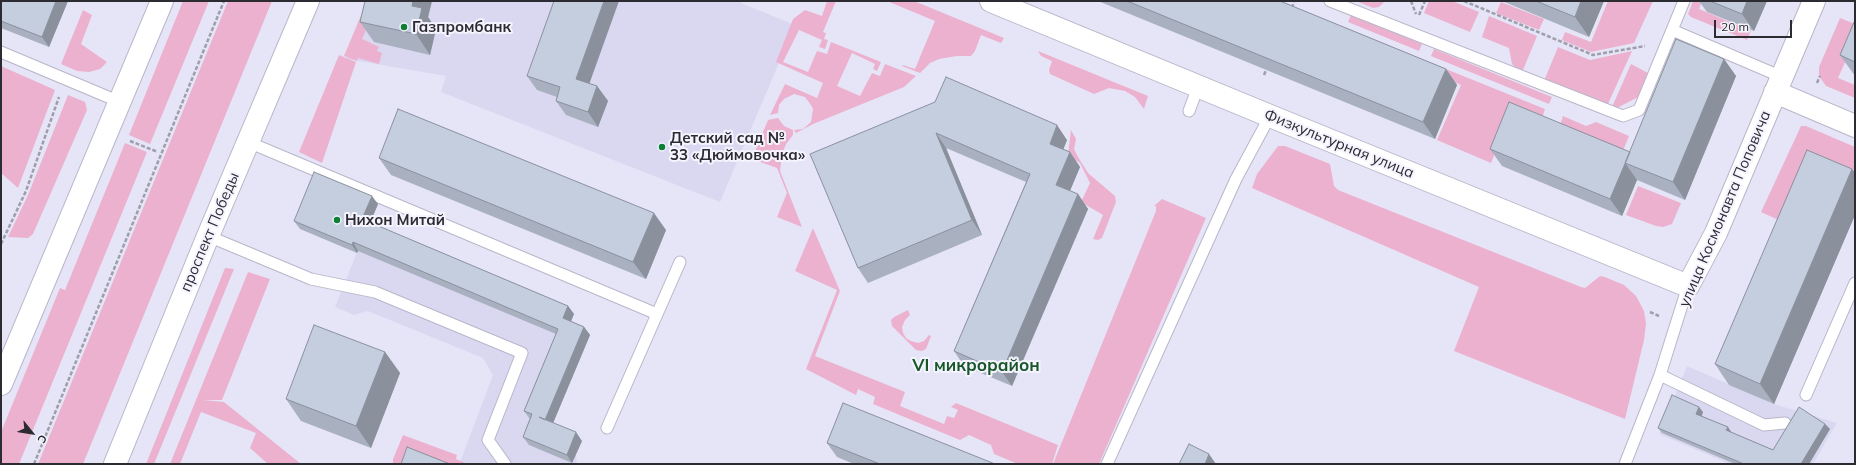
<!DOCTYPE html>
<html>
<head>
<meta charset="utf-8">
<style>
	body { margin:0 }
	#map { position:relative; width:1856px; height:465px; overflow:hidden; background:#e6e5f7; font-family:Mulish,sans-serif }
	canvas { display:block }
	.frame { position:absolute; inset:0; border:2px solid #2c2b32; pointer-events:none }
	.north { position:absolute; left:12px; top:413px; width:40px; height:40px; -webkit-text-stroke:3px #f4f3fe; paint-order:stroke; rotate:120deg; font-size:11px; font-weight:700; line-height:16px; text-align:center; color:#2c2b32 }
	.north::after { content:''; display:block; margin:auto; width:14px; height:18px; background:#2c2b32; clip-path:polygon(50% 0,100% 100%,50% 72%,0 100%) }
	.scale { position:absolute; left:1714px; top:20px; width:78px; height:18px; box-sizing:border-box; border:2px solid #2c2b32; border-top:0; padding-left:5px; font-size:12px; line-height:14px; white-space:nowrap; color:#2c2b32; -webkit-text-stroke:3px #f4f3fe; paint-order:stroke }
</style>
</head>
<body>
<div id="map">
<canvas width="1856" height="465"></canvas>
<div class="frame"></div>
<div class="north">С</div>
<div class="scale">20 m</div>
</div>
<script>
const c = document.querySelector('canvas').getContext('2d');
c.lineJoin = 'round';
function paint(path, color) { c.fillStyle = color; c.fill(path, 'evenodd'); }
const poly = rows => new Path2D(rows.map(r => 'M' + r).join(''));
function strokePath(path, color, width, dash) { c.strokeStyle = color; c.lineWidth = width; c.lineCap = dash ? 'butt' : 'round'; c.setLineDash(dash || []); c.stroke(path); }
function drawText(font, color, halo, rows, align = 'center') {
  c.font = font + ' Mulish,sans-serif'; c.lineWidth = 4; c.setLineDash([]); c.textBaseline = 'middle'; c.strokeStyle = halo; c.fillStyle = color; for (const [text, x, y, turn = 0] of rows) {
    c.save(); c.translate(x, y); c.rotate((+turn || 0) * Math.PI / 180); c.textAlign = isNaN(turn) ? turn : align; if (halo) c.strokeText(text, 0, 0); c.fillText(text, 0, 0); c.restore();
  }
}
paint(poly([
	[371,1,742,1,741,3,795,25,720,202,441,92,446,76,347,59],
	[367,227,574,314,569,326,590,335,551,428,582,441,575,448,577,464,465,464,460,462,493,375,483,358,368,311,354,315,335,307],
	[1687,366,1774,404,1837,423,1813,464,1730,464,1659,434]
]), '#dad7f1');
paint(poly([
	[183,1,209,1,150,144,129,135],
	[228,1,272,1,83,464,38,464],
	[367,1,379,1,362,39,379,47,377,51,382,53,379,64,358,58,357,61,344,56],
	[827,1,836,1,823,32,826,33,824,39,828,40,825,49,819,47,822,40,799,30,783,62,808,72,817,51,827,54,831,42,881,62,877,71,873,69,875,64,852,53,837,86,860,96,872,73,880,76,885,64,916,76,904,87,813,124,796,133,794,130,803,129,811,122,813,109,811,105,805,97,794,94,784,99,779,105,778,113,770,115,785,84,817,98,823,83,776,62,793,19,805,10,822,16],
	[887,1,914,1,1004,38,1001,43,981,35,975,51,971,56,957,56,939,59,930,63,920,73,902,66,903,65,915,69,935,21],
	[1356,1,1385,1,1379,7,1373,8],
	[1429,1,1452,1,1479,12,1470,32,1424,13],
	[1608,1,1653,1,1634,43,1591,52,1562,40,1565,32,1591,42],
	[1693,1,1702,1,1699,9,1751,31,1747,40,1691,17,1688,14],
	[1501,2,1544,19,1539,30,1496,13],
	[83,10,92,15,81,44,107,62,100,69,89,72,77,71,61,64],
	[1351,15,1422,44,1419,51,1348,22],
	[1489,16,1537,36,1523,70,1515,67,1512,64,1509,48,1482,37],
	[1840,18,1855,24,1855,40,1838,78,1855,85,1855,98,1826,86,1819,76,1819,67],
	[1558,47,1590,60,1632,51,1607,106,1544,81],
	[1434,49,1552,97,1549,104,1431,56],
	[1038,51,1148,96,1144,109,1135,97,1125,91,1109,88,1094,94,1050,74,1049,70,1052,61,1041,56],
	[339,55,356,62,322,163,299,152],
	[1426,61,1545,109,1540,125,1511,114,1491,163,1437,140,1461,85,1423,69],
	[1631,64,1648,73,1649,78,1644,94,1617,108,1612,107],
	[1,66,55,90,18,188,1,173],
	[68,95,85,102,87,110,33,234,28,238,8,237,28,195],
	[1563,116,1586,126,1596,122,1629,136,1620,158,1558,132],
	[778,118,784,126,793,130,793,135,786,144,782,154,780,171,802,227,777,217,787,193,777,168,752,159,768,120],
	[1801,126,1806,126,1855,147,1855,175,1785,223,1761,212],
	[1071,130,1076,139,1074,149,1078,157,1088,173,1115,196,1116,202,1102,238,1098,240,1093,239,1103,215,1081,202,1090,183,1080,163,1068,155],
	[125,143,147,152,19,464,1,464,1,432,60,288,65,290],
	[1278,146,1285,146,1330,164,1334,186,1338,190,1581,287,1585,288,1600,276,1605,277,1624,285,1636,296,1644,311,1646,323,1644,340,1625,419,1454,351,1479,287,1252,188,1257,174],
	[1638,186,1681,203,1672,224,1663,227,1656,226,1626,215],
	[1162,199,1206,218,1099,464,1053,464,1156,211,1156,206,1154,206],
	[813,228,840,291,815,356,905,392,900,406,944,424,947,416,954,418,958,410,951,407,956,403,1058,445,1052,464,1018,464,994,454,991,445,969,435,960,440,873,404,875,397,858,389,856,395,806,369,837,290,795,271],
	[225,268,234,269,154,464,146,464],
	[248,272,270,279,222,400,203,400,224,402,301,464,268,464,250,448,256,433,201,412,180,464,170,464],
	[908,310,910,315,905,320,902,327,903,333,906,338,911,341,918,343,924,341,929,335,931,336,926,349,922,351,916,350,892,326,891,320,894,317],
	[403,435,457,455,456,459,468,464,393,464,393,459]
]), '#ecb1cf');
const service = poly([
	[1330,1,1623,116,1639,110,1684,1],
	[1672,30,1782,77],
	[1,52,120,102],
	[1189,111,1198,87],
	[248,142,657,314],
	[208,236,311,279,375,292,522,353,488,440,505,464],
	[1660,375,1764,425,1785,423],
	[1806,395,1855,283],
	[607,428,680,262],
	[1107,464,1236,179,1270,116],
	[1625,464,1660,375,1688,286]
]);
const minor = poly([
	[991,1,1270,116,1688,286,1716,233,1814,1],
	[1775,92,1855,126],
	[1,384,162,1]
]);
const primary = poly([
	[115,464,208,236,308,1]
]);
strokePath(service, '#b8b6c8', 13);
strokePath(minor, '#b8b6c8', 24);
strokePath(primary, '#b8b6c8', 24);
strokePath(poly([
	[1411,1,1416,14],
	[1464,1,1593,55,1645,46],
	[1292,8,1294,1],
	[1419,15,1425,1],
	[1264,75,1267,68],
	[1817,83,1820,76],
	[130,141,158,152],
	[1,244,26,191,59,97],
	[1650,312,1659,316],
	[34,464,224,1]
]), '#9f9eab', 2.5, [4, 2]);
strokePath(service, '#fff', 11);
strokePath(minor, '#fff', 22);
strokePath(primary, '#fff', 22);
paint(poly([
	[1,1,68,1,49,47,1,28],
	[365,1,432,1,428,17,436,29,430,55,374,42,360,22],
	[1098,1,1280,1,1446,69,1457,85,1435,139],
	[1502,1,1604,1,1589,37],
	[1699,1,1767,1,1754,31,1707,12],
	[1855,20,1855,76,1840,55],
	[1724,59,1736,76,1685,200,1637,180,1622,216,1502,166,1490,149,1630,152],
	[527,76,590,84,597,86,608,101,598,127,566,115,556,101,557,97,537,90],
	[935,102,1067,140,1063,149,1070,152,1080,167,1070,191,1078,194,1088,209,1012,386,964,366,954,351,1026,182,946,148,982,235,868,283,858,268],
	[379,158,666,230,646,279,391,175],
	[1852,169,1855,173,1855,215,1774,404,1729,385,1715,364],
	[378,204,370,223,568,306,574,314,571,321,584,327,590,335,553,423,582,441,572,463,529,445,523,437,530,419,524,411,556,334,358,251,357,253,300,229,294,221],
	[385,352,400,373,371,448,301,421,286,399],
	[1703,412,1702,416,1731,432,1773,450,1825,424,1830,429,1809,464,1735,464,1662,433,1658,428],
	[827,443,995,464,854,464,837,457]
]), '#a9b1c0');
paint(poly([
	[56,1,68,1,49,47,42,37],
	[413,1,432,1,428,17,436,29,430,55,416,34,412,6],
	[604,1,619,1,586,93,576,79],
	[1581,1,1604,1,1589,37,1575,17],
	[1747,1,1767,1,1754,31,1742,14],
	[1724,59,1736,76,1685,200,1673,182],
	[1446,69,1457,85,1435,139,1423,122],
	[597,86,608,101,598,127,588,112],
	[1057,125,1067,140,1060,158,1050,144],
	[936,133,946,148,982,235,972,220],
	[1070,152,1080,167,1066,200,1056,185],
	[1625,163,1637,180,1622,216,1610,199],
	[1852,169,1855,173,1855,215,1774,404,1760,384],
	[1078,194,1088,209,1012,386,1002,372],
	[372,196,378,204,368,228,362,219],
	[654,213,666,230,646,279,633,262],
	[353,242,358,251,357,253,352,245],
	[568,306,574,314,569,326,563,318],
	[584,327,590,335,551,428,545,420],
	[385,352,400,373,371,448,356,426],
	[1699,407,1703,412,1700,419,1696,414],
	[1825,424,1830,429,1809,464,1801,464],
	[1728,427,1732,433,1726,430],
	[576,432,582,441,572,463,567,455],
	[1209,454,1216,464,1205,464]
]), '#8a909c');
const building = poly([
	[1,1,56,1,42,37,1,21,1,1],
	[365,1,413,1,412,6,422,8,416,34,360,22,365,1],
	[554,1,604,1,576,79,597,86,588,112,556,101,560,87,527,76,554,1],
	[1127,1,1280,1,1446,69,1423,122,1127,1],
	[1536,1,1581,1,1575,17,1536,1],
	[1710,1,1747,1,1742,14,1710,1],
	[1855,20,1855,62,1840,55,1855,20],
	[1676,39,1724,59,1673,182,1625,163,1676,39],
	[946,77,1057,125,1050,144,1070,152,1056,185,1078,194,1002,372,954,351,1030,174,936,133,972,220,858,268,810,154,935,102,946,77],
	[1509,102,1630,152,1610,199,1490,149,1509,102],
	[398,109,654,213,633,262,379,158,398,109],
	[1807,150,1852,169,1760,384,1715,364,1807,150],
	[314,172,372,196,362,219,568,306,563,318,584,327,545,420,539,417,576,432,567,455,523,437,532,414,524,411,558,329,353,242,352,245,294,221,314,172],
	[314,325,385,352,356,426,286,399,314,325],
	[1672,395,1699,407,1696,414,1728,427,1726,430,1773,450,1799,407,1825,424,1801,464,1744,464,1658,428,1672,395],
	[843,403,995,464,880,464,827,443,843,403],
	[1189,444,1209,454,1205,464,1179,464,1189,444],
	[407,447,450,464,401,464,407,447]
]);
paint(building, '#c5cedf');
strokePath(building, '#8a909c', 1);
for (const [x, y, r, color] of [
	[404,27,4,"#0f7f35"],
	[662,147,4,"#0f7f35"],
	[337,220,4,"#0f7f35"]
]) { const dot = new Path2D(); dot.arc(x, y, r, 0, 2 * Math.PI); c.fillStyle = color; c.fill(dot); strokePath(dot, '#f4f3fe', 1.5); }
drawText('bold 15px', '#2c2b32', '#f4f3fe', [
	["Газпромбанк",412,27],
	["Детский сад №",670,138],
	["33 «Дюймовочка»",670,155],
	["Нихон Митай",345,220]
], 'left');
drawText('15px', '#2c2b32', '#f4f3fe', [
	["Физкультурная улица",1339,144,22],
	["улица Космонавта Поповича",1725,209,-67],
	["проспект Победы",210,232,-67]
]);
drawText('bold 17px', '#175728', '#f4f3fe', [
	["VI микрорайон",976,366]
]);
</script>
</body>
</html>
